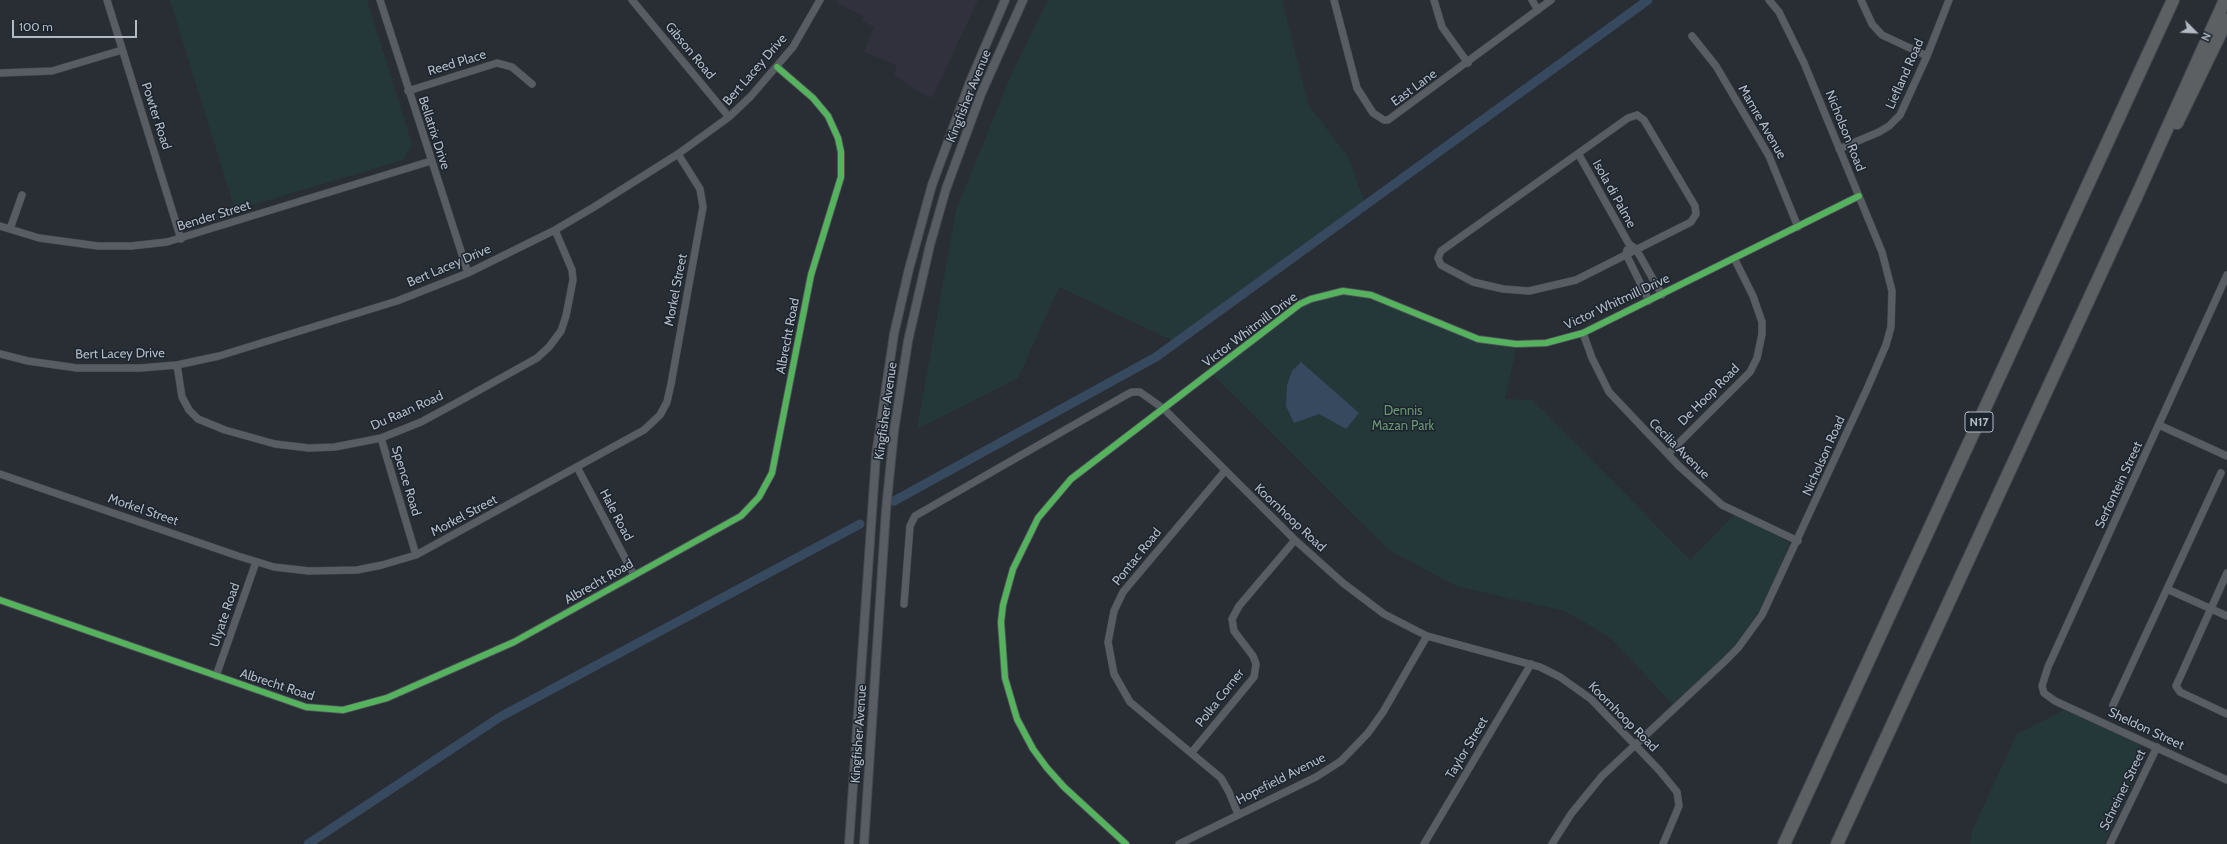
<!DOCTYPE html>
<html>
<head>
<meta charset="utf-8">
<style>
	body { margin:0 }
	#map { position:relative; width:2227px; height:844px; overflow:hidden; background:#282e34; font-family:Cabin,sans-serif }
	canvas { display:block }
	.north { position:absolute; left:2175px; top:12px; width:40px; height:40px; -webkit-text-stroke:3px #1c242e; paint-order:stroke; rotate:114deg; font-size:11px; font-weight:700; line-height:16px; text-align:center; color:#b2bac6 }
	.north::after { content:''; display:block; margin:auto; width:14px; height:18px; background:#b2bac6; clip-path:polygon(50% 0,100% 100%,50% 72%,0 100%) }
	.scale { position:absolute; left:12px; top:20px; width:125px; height:18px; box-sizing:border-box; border:2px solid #b2bac6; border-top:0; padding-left:5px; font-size:12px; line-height:14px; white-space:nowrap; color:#b2bac6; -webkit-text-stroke:3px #1c242e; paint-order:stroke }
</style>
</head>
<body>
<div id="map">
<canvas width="2227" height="844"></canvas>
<div class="north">N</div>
<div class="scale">100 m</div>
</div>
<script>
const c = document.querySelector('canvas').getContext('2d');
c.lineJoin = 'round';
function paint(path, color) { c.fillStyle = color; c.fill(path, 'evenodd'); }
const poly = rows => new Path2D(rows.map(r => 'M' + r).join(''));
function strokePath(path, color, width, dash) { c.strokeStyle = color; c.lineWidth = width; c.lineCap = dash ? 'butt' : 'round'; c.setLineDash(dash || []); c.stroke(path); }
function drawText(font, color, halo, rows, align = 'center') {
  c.font = font + ' Cabin,sans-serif'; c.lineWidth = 3; c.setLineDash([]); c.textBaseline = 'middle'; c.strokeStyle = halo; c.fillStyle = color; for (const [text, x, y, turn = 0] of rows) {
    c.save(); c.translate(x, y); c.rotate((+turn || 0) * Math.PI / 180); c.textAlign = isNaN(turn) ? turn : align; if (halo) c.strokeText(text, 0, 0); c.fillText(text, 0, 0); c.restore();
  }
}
paint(poly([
	[837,0,978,0,932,98,914,89,894,74,897,65,864,52,874,27,862,21,864,16,836,3]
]), '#31313d');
paint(poly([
	[170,0,367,0,412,144,403,160,235,210],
	[1048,0,1282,0,1308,104,1348,157,1367,208,1178,343,1059,287,1018,378,917,429,956,210,1012,73],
	[1338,292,1377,296,1482,339,1516,349,1505,399,1533,400,1690,560,1736,513,1790,543,1765,603,1742,638,1674,706,1611,638,1565,611,1456,586,1389,550,1209,371,1302,299],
	[2064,710,2135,742,2141,746,2143,751,2140,766,2104,844,1970,844,1972,831,2017,734]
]), '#253839');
paint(poly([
	[1301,362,1359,413,1346,429,1319,414,1294,423,1286,406,1287,385,1292,371]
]), '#37495e');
strokePath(poly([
	[894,501,1156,357,1648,0],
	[308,844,500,717,860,524]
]), '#37495e', 9);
const minor = poly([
	[107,0,181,239],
	[380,0,468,273],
	[632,0,729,117],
	[1334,0,1357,88,1373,113,1384,120,1388,120,1551,0],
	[1434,0,1442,27,1468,63],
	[1532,0,1538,10],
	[1861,0,1872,24,1882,35,1927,56],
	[1692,36,1716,66,1769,156,1798,227],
	[0,73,52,71,122,50],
	[408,91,497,63,512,67,532,84],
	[1637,115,1644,120,1695,206,1696,214,1691,222,1576,280,1529,291,1503,289,1473,282,1441,265,1438,258,1441,251,1628,118,1637,115],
	[1839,149,1879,132,1889,126,1900,115,1927,56,1949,0],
	[1579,155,1629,244,1636,249,1662,295],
	[0,226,39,238,98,246,131,246,167,242,431,161],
	[10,229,22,195],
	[1627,250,1626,254,1649,301],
	[2227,275,2048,667,2042,686,2044,693,2055,701,2227,780],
	[1583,333,1592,358,1609,392,1679,466,1722,505,1798,541],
	[0,354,28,361,77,368,140,368,177,365,219,356,397,301,468,273,555,230,594,207,678,154,729,117,751,96,793,47,820,0],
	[177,365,182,397,189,410,198,419,225,430,275,444,309,448,335,447,381,438,421,422,458,402,537,358,549,347,561,331,566,316,573,280,572,270,555,230],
	[2159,425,2227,456],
	[381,438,416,555],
	[1668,454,1750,372,1757,358,1762,334,1762,322,1753,296,1734,258],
	[577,467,634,575],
	[1224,472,1123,592,1114,611,1108,642,1114,674,1130,702,1221,778,1229,792,1238,814],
	[0,474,238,556,274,567,309,571,357,570,382,565,416,555,644,430,660,415,667,402,671,384,703,207,700,189,678,154],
	[2227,573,2176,686,2180,692,2227,714],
	[2167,589,2227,616],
	[0,600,306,707,343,710,387,698,514,642,741,516,759,497,772,473,811,275,841,177,841,152,838,138,828,116,813,98,777,67],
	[904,604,910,526,915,516,1126,395,1132,392,1140,392,1164,409,1295,540,1343,583,1384,614,1427,636,1540,667,1560,677,1591,699,1659,770,1677,792,1679,806,1663,844],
	[216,676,256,562],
	[2113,705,2221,473],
	[1192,752,1254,677,1256,664,1253,656,1234,631,1232,619,1239,606,1295,540],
	[1126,844,1064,787,1047,768,1033,749,1017,719,1005,678,1001,622,1003,605,1013,569,1038,518,1071,479,1300,304,1311,299,1343,291,1371,295,1478,339,1516,344,1546,343,1583,333,1859,196],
	[1179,844,1316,777,1341,761,1368,733,1383,712,1427,636],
	[1424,844,1531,664],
	[1552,844,1571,814,1602,776,1724,662,1738,648,1762,615,1867,389,1886,345,1891,327,1892,291,1882,252,1804,63,1779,12,1769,0],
	[2110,844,2157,747]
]);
const tertiary = poly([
	[849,844,876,455,894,334,909,269,932,185,970,82,1005,0],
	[864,844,886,510,894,431,908,341,930,245,946,189,981,94,1023,0]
]);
const motorway = poly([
	[2177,123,2227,20],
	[1784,844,2173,0],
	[1837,844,2138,193,2225,0]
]);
strokePath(minor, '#464a4f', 8);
strokePath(tertiary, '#464a4f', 10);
strokePath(motorway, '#454a4f', 14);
strokePath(minor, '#585c63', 7);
strokePath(tertiary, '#585c63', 8);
strokePath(motorway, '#5c6063', 12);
strokePath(poly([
	[0,600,306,707,343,710,387,698,514,642,741,516,759,497,772,473,811,275,841,177,841,152,838,138,828,116,813,98,777,67],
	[1126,844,1064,787,1047,768,1033,749,1017,719,1005,678,1001,622,1003,605,1013,569,1038,518,1071,479,1300,304,1311,299,1343,291,1371,295,1478,339,1516,344,1546,343,1583,333,1859,196]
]), '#56b35d', 6);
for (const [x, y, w] of [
	[1979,422,28]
]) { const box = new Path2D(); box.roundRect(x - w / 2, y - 10, w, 20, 3); c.fillStyle = '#1c242e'; c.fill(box); strokePath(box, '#b2bac6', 1); }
drawText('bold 12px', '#b2bac6', null, [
	["N17",1979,422]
]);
drawText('13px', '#b2bac6', '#1c242e', [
	["Gibson Road",690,51,50],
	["Reed Place",457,63,-17],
	["Bert Lacey Drive",755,70,-49],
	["Liefland Road",1905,74,-66],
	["East Lane",1414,88,-36],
	["Kingfisher Avenue",969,96,-68],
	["Powter Road",156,116,72],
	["Mamre Avenue",1762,122,60],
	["Nicholson Road",1845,131,68],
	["Bellatrix Drive",434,133,72],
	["Isola di Palme",1614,194,61],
	["Bender Street",214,216,-17],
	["Bert Lacey Drive",449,266,-23],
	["Morkel Street",676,290,-79],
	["Victor Whitmill Drive",1617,302,-25],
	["Victor Whitmill Drive",1250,330,-37],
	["Albrecht Road",788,336,-79],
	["Bert Lacey Drive",120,354,-1],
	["De Hoop Road",1709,395,-45],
	["Du Raan Road",407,411,-24],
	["Kingfisher Avenue",886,411,-82],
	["Cecilia Avenue",1679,449,45],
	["Nicholson Road",1824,456,-66],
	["Spence Road",406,481,73],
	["Serfontein Street",2119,485,-65],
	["Morkel Street",143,510,19],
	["Hale Road",616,515,62],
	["Morkel Street",464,516,-28],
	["Koornhoop Road",1290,518,43],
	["Pontac Road",1137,557,-51],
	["Albrecht Road",599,582,-30],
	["Ulyate Road",225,615,-71],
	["Albrecht Road",277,685,18],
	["Polka Corner",1220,698,-52],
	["Koornhoop Road",1623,717,45],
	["Sheldon Street",2146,729,25],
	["Kingfisher Avenue",859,734,-86],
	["Taylor Street",1467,748,-59],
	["Hopefield Avenue",1281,779,-27],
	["Schreiner Street",2123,790,-64]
]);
drawText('13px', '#6a9572', '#1c242e', [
	["Dennis",1403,411],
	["Mazan Park",1403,426]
]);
</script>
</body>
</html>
